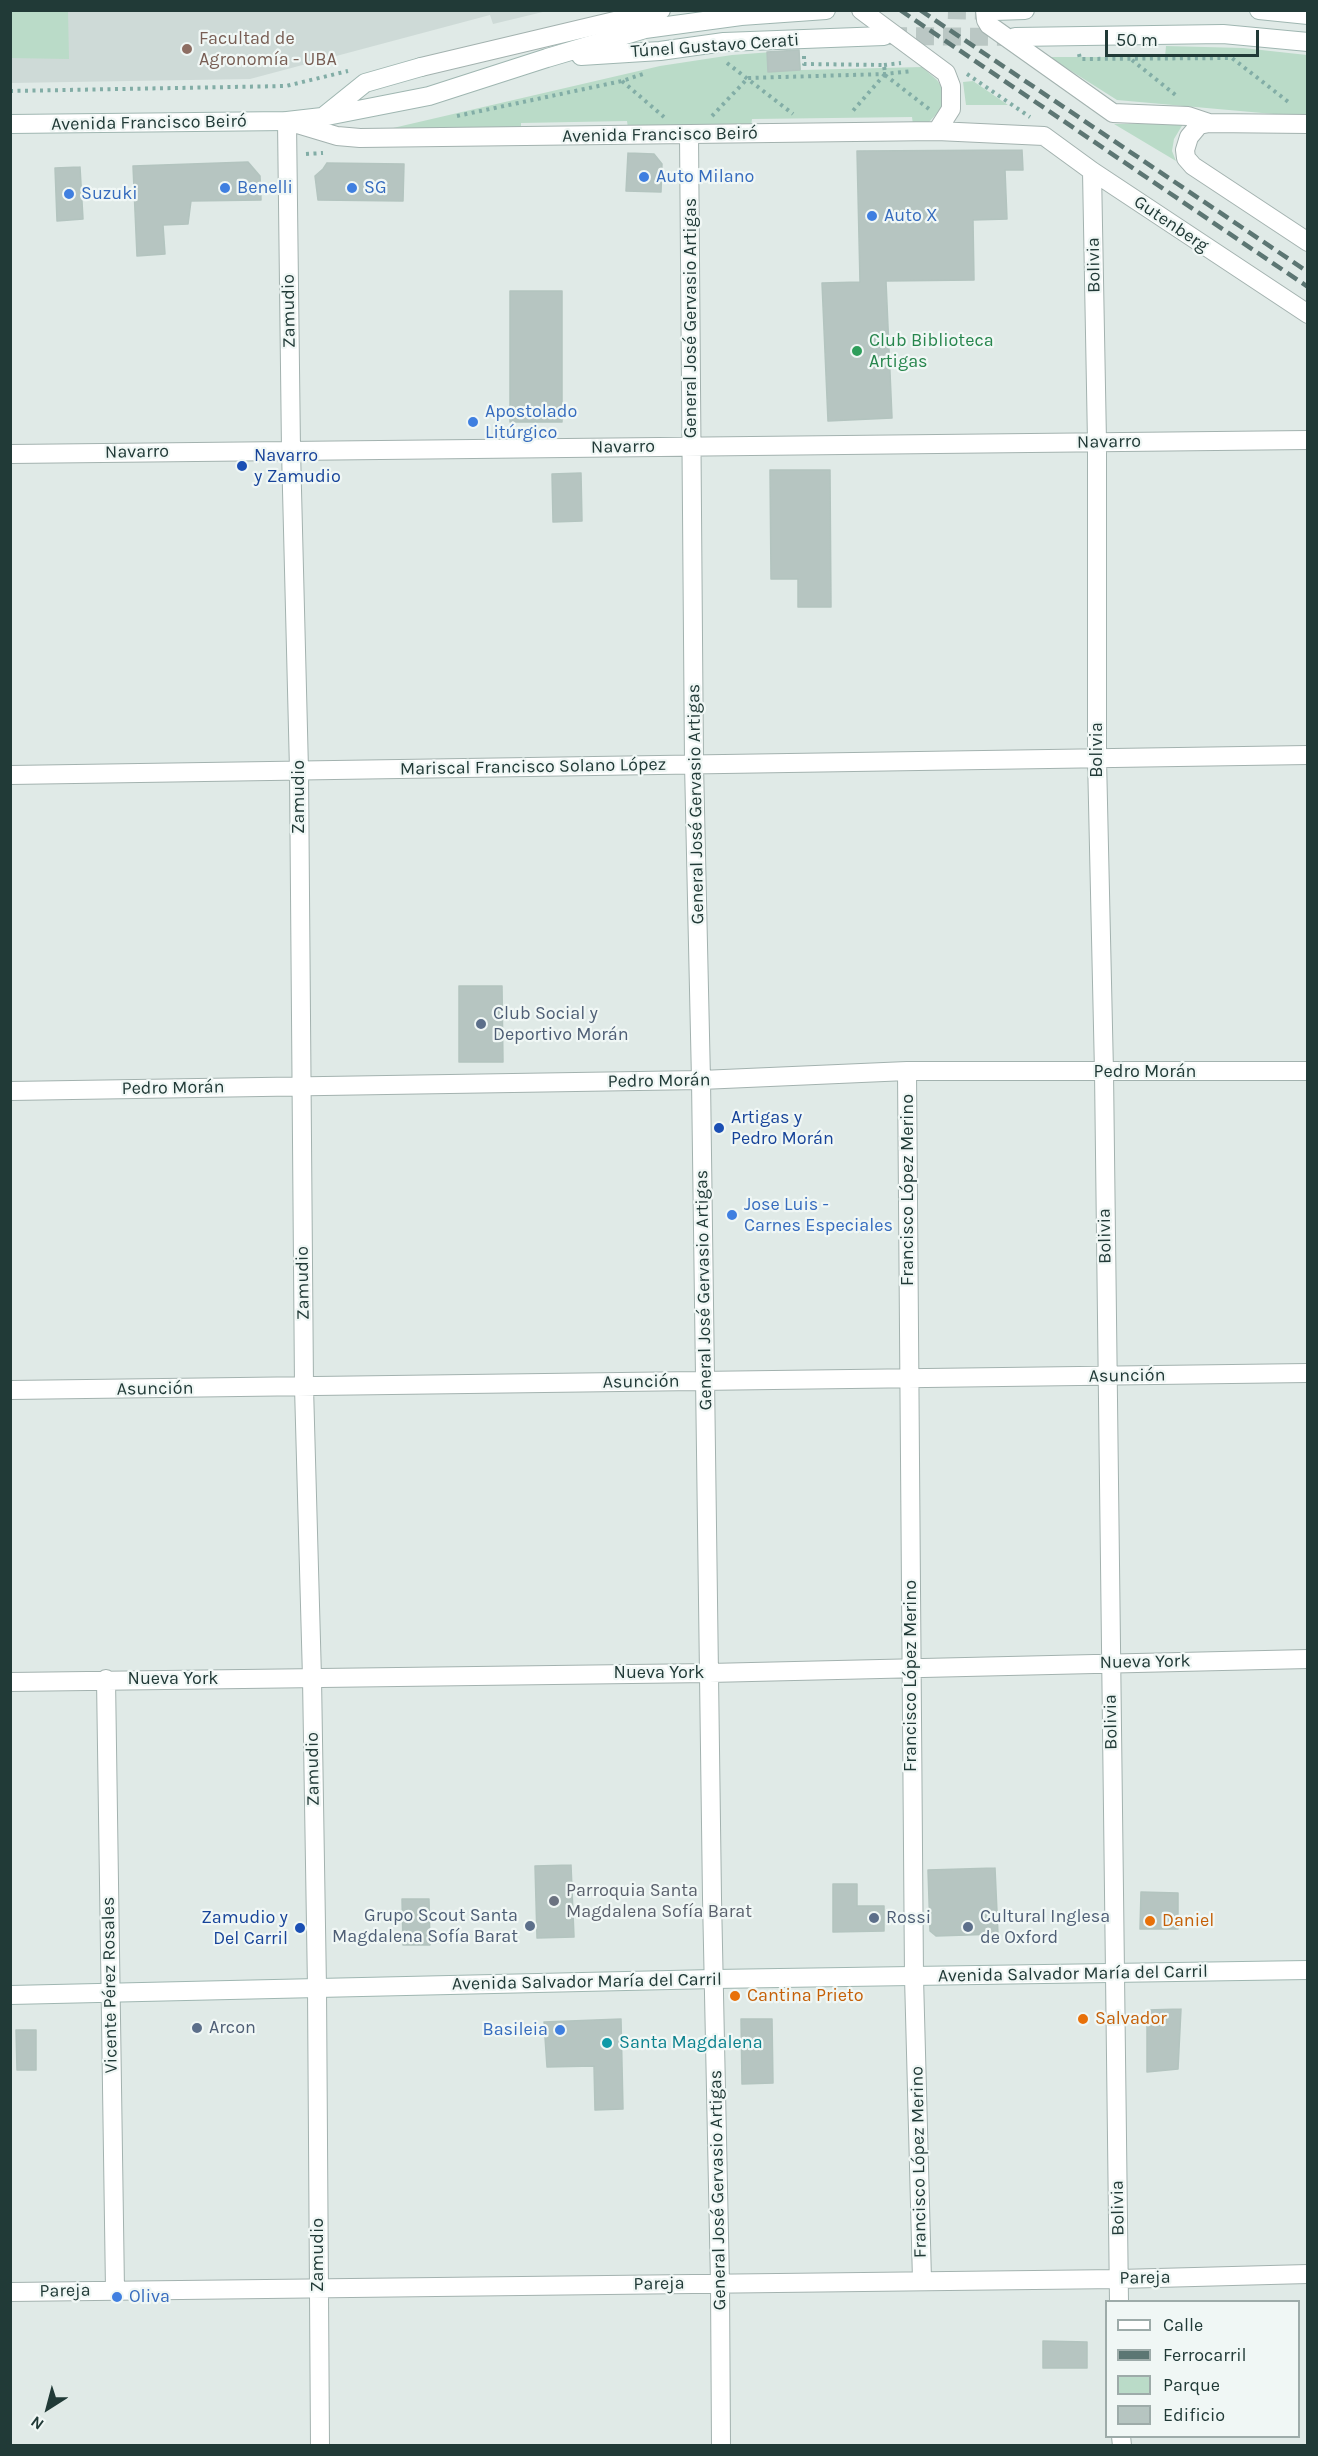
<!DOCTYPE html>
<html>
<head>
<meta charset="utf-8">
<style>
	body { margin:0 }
	#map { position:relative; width:1318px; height:2456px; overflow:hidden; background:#e0eae7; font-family:Karla,sans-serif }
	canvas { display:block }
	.frame { position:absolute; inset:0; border:12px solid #213a37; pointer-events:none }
	.legend { position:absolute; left:1105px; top:2300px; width:195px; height:138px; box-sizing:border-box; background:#f0f7f5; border:2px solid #9daba9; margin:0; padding:8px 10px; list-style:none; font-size:18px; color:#213a37 }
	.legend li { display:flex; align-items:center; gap:12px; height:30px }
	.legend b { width:30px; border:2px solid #9daba9 }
	.north { position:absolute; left:18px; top:2378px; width:60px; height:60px; -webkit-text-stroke:4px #f0f7f5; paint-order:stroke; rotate:216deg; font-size:16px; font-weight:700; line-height:24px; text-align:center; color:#213a37 }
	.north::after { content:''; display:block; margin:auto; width:21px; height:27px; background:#213a37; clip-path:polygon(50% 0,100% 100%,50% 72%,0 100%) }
	.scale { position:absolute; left:1105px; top:30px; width:154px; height:27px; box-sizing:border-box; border:3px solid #213a37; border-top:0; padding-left:8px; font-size:18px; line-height:21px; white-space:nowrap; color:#213a37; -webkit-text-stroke:4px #f0f7f5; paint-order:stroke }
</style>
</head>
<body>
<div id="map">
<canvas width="1318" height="2456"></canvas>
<div class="frame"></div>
<ul class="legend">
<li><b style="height:8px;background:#fff"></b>Calle</li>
<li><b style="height:8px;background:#5c7673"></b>Ferrocarril</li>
<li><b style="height:16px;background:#badbc8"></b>Parque</li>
<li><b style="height:16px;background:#b6c5c1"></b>Edificio</li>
</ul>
<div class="north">N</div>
<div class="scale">50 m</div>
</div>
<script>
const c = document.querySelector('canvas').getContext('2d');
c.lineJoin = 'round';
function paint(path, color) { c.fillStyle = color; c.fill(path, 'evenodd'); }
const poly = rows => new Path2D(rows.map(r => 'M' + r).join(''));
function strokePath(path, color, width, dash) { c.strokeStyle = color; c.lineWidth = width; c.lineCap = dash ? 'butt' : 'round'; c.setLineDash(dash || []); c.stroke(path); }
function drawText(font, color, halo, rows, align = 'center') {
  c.font = font + ' Karla,sans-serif'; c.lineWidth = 4.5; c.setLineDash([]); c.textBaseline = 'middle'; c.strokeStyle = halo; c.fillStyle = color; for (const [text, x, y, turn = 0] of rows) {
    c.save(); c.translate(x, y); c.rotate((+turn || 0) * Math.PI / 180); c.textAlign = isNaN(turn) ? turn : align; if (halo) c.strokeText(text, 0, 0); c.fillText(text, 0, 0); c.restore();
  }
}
paint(poly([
	[10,11,547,11,493,24,490,15,250,79,11,83]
]), '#cedad7');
paint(poly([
	[11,10,68,11,69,59,11,58],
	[1166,46,1243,48,1307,55,1307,117,1117,100,1049,57,1165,57],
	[799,50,801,70,922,67,937,80,941,86,944,100,941,109,929,122,913,125,912,117,752,119,751,127,628,128,627,121,521,123,521,131,393,131,393,128,660,66,732,55],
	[973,81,1008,105,966,105,963,82],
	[1114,124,1183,124,1174,139,1172,151,1176,161]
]), '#badbc8');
const building = poly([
	[799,50,800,70,768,72,767,52,799,50],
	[1022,150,1023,170,1005,170,1007,219,973,220,974,280,886,281,892,418,828,421,822,283,860,282,857,151,1022,150],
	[628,153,654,154,662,164,661,192,626,191,628,153],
	[248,162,260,176,261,200,191,201,188,224,163,225,165,254,137,256,133,166,248,162],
	[327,163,404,164,403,201,318,200,315,176,323,169,327,163],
	[80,167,83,219,57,221,55,168,80,167],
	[510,291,562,291,562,422,510,422,510,291],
	[770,470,830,470,831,607,798,607,798,579,771,579,770,470],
	[581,473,582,521,553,522,552,474,581,473],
	[459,986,502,986,503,1062,459,1062,459,986],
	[571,1865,574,1937,537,1938,535,1866,571,1865],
	[995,1868,998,1934,936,1936,930,1931,928,1870,995,1868],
	[833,1884,857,1884,857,1906,884,1906,884,1931,833,1932,833,1884],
	[1141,1892,1178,1893,1178,1929,1140,1929,1141,1892],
	[402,1899,429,1899,430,1945,403,1945,402,1899],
	[1181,2009,1178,2069,1147,2072,1147,2010,1181,2009],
	[621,2019,623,2109,595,2110,594,2066,547,2067,544,2022,621,2019],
	[741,2019,772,2019,773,2083,742,2084,741,2019],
	[16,2030,36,2030,36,2070,17,2070,16,2030],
	[1043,2341,1087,2342,1087,2368,1043,2368,1043,2341]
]);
paint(building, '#b6c5c1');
strokePath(building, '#b3c4bf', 1.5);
strokePath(poly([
	[948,10,994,11],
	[889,36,1014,37]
]), '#bac7c4', 18, [18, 9]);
const street = poly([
	[861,10,946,73,951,86,951,109,937,131],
	[985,10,986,20,989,25,1113,113,1188,116,1209,123],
	[421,67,661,10],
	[1308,124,1209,123,1199,125,1189,137,1185,150,1186,158,1193,166,1308,242],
	[689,134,694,764,701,1080,712,1898,720,2283,721,2446],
	[1092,171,1097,442,1097,758,1104,1072,1119,2302],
	[10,454,1308,440],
	[10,775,1308,755],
	[907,1071,914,1977,922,2280],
	[10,1091,701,1080,907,1071,1308,1071],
	[10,1390,1308,1373],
	[106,1679,115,2290],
	[10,1682,709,1673,1308,1659],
	[10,2292,1119,2279,1308,2274],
	[1121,2436,1122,2446],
	[320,2446,317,1988,312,1678,304,1387,299,770,291,450,287,121,337,136,360,138,937,131,1044,136,1092,171,1308,314]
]);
const secondary = poly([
	[1259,10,1308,15],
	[994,11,1025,10],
	[1015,37,1223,34,1308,42],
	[581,56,660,51,724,42,884,36],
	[324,116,365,83,421,67],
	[10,124,287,121,322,117,429,96,547,58,645,29,741,16,826,10],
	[10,1995,714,1979,1308,1970]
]);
strokePath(street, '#a3b2af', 20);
strokePath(secondary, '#9fb6b1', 20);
strokePath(poly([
	[1079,54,1080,59,1232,58,1291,104],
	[804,56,804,64,884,65,885,74,851,113],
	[1132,60,1178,97],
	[727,63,793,114],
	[884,65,901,63],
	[967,74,1030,117],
	[885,75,929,109],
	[622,81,664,117],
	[10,91,286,86,348,71],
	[457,116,622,81,646,73],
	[712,116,748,78,885,74,912,71],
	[306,154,323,153]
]), '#82ada6', 4, [3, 4.5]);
strokePath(street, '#fff', 18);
strokePath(secondary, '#fff', 18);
strokePath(poly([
	[900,10,1308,287],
	[920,10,1308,272]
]), '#5c7673', 4.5, [12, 6]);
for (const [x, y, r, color] of [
	[187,49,6,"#8d6e63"],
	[644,177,6,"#3f7fe0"],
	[225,188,6,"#3f7fe0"],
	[352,188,6,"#3f7fe0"],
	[69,194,6,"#3f7fe0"],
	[872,216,6,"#3f7fe0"],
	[857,351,6,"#2e9e5b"],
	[473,422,6,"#3f7fe0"],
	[242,466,6,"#1a4fb4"],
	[481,1024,6,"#5c6f8a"],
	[719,1128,6,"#1a4fb4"],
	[732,1215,6,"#3f7fe0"],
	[554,1901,6,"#6b7280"],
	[874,1918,6,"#5c6f8a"],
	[1150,1921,6,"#e8710a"],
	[530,1926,6,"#5c6f8a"],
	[968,1927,6,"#5c6f8a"],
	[300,1928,6,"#1a4fb4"],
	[735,1996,6,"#e8710a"],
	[1083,2019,6,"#e8710a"],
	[197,2028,6,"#5c6f8a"],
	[560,2030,6,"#3f7fe0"],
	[607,2043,6,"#0f9aa8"],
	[117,2297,6,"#3f7fe0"]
]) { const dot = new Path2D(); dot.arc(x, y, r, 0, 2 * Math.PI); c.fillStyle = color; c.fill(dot); strokePath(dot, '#f0f7f5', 2); }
drawText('18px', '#785e54', '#f0f7f5', [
	["Facultad de",199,39],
	["Agronomía - UBA",199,60]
], 'left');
drawText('18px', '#213a37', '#f0f7f5', [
	["Túnel Gustavo Cerati",715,46,-4],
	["Avenida Francisco Beiró",149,123,-1],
	["Avenida Francisco Beiró",660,135,-1],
	["Gutenberg",1171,224,34],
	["Bolivia",1094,265,-91],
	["Zamudio",289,311,-91],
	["General José Gervasio Artigas",691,318,-90],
	["Navarro",1109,442,-1],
	["Navarro",623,447,-1],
	["Navarro",137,452,-1],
	["Bolivia",1097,750,-90],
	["Mariscal Francisco Solano López",533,767,-1],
	["Zamudio",299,797,-90],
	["General José Gervasio Artigas",696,804,-91],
	["Pedro Morán",1145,1072],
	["Pedro Morán",659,1081,-1],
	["Pedro Morán",173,1088,-1],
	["Francisco López Merino",908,1190,-90],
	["Bolivia",1105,1236,-91],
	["Zamudio",303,1283,-91],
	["General José Gervasio Artigas",704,1290,-91],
	["Asunción",1127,1376,-1],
	["Asunción",641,1382,-1],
	["Asunción",155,1389,-1],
	["Nueva York",1145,1662,-1],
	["Nueva York",659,1673],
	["Francisco López Merino",911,1676,-90],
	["Nueva York",173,1679],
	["Bolivia",1111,1722,-91],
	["Zamudio",313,1769,-91],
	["Avenida Salvador María del Carril",1073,1974,-1],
	["Avenida Salvador María del Carril",587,1982,-1],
	["Vicente Pérez Rosales",110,1985,-91],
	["Francisco López Merino",919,2162,-91],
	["General José Gervasio Artigas",718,2190,-91],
	["Bolivia",1118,2208,-91],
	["Zamudio",318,2255,-90],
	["Pareja",1145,2278,-1],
	["Pareja",659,2284,-1],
	["Pareja",65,2291,-1]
]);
drawText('18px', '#366cbe', '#f0f7f5', [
	["Auto Milano",656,177],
	["Benelli",237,188],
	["SG",364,188],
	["Suzuki",81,194],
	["Auto X",884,216],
	["Apostolado",485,412],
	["Litúrgico",485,433],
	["Jose Luis -",744,1205],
	["Carnes Especiales",744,1226],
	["Basileia",548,2030,"right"],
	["Oliva",129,2297]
], 'left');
drawText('18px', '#27864d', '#f0f7f5', [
	["Club Biblioteca",869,341],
	["Artigas",869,362]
], 'left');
drawText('18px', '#164399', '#f0f7f5', [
	["Navarro",254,456],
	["y Zamudio",254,477],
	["Artigas y",731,1118],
	["Pedro Morán",731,1139],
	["Zamudio y",288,1918,"right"],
	["Del Carril",288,1939,"right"]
], 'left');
drawText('18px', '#4e5e75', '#f0f7f5', [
	["Club Social y",493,1014],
	["Deportivo Morán",493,1035],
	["Grupo Scout Santa",518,1916,"right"],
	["Magdalena Sofía Barat",518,1937,"right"],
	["Cultural Inglesa",980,1917],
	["de Oxford",980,1938],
	["Rossi",886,1918],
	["Arcon",209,2028]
], 'left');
drawText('18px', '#5b616d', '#f0f7f5', [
	["Parroquia Santa",566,1891],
	["Magdalena Sofía Barat",566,1912]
], 'left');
drawText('18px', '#c56008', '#f0f7f5', [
	["Daniel",1162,1921],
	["Cantina Prieto",747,1996],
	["Salvador",1095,2019]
], 'left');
drawText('18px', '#0d838f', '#f0f7f5', [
	["Santa Magdalena",619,2043]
], 'left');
</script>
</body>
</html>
